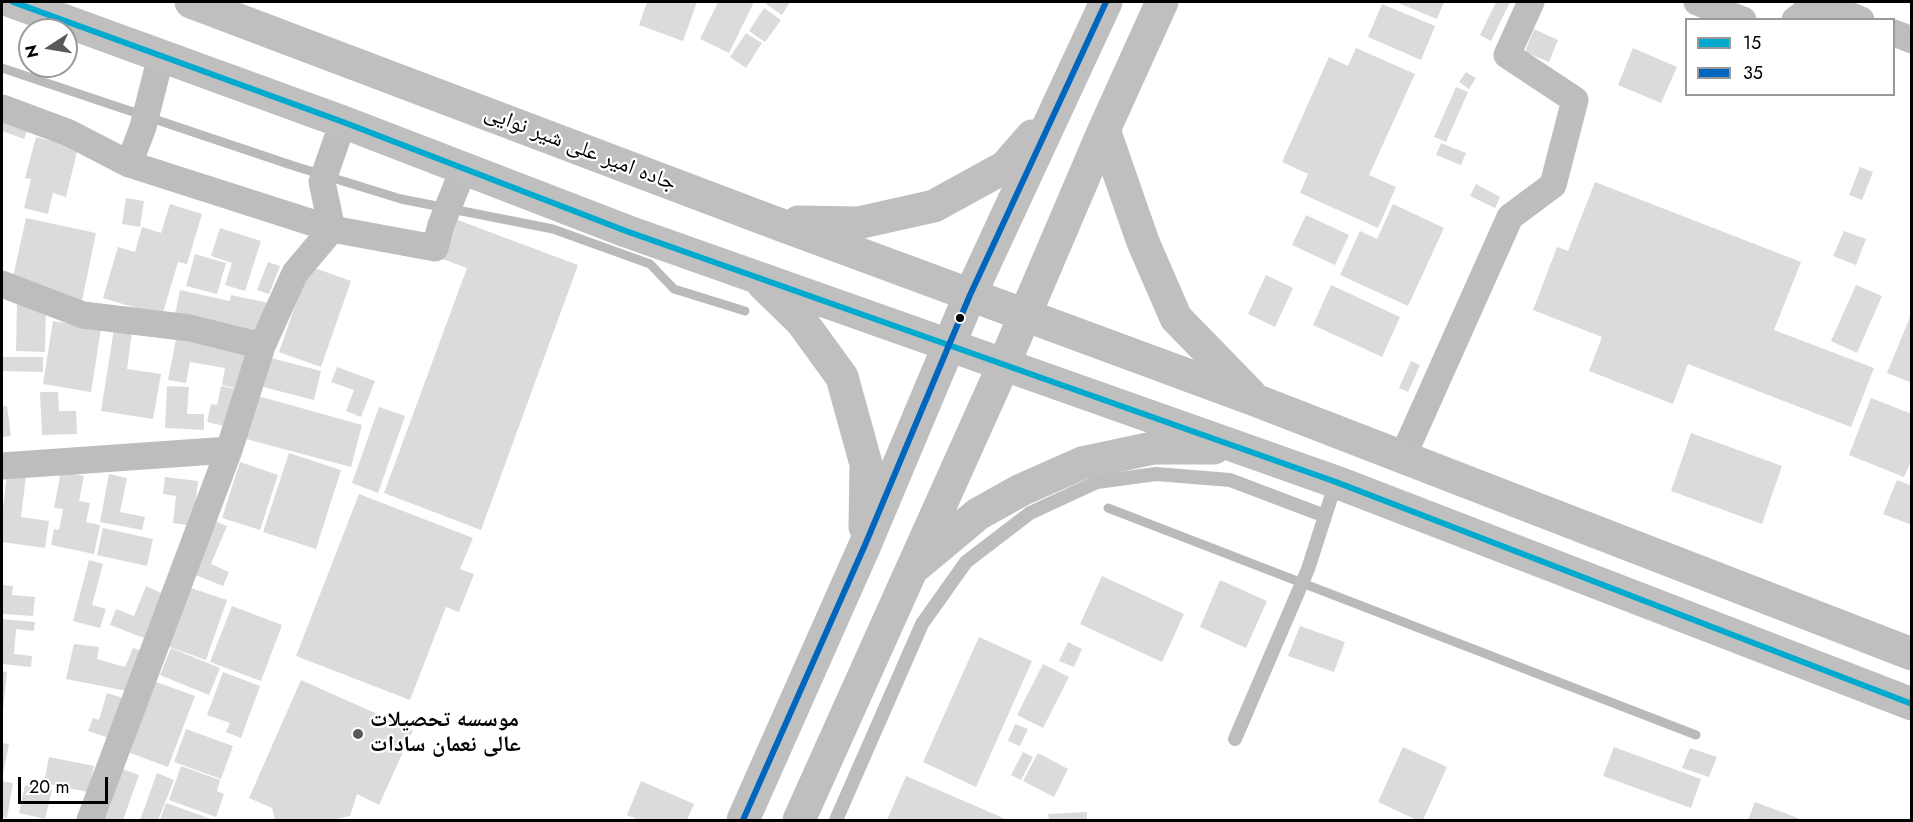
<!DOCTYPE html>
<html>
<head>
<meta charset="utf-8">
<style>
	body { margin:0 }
	#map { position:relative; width:1913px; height:822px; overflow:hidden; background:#fff; font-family:Jost,sans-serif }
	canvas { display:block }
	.frame { position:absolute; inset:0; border:3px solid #000; pointer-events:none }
	.legend { position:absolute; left:1685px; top:18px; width:210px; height:78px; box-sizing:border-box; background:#fff; border:2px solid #999; margin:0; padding:8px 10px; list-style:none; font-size:18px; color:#000 }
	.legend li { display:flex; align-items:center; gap:12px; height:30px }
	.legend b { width:30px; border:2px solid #999 }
	.north { position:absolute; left:18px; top:18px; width:60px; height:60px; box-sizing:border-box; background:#fff; border:2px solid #999; border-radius:50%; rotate:258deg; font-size:16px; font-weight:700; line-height:24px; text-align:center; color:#000 }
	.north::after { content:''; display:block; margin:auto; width:21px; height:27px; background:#595959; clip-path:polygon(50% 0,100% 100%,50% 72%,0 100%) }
	.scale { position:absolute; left:18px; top:777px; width:90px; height:27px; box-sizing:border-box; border:3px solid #000; border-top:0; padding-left:8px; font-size:18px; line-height:21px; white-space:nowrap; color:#000; -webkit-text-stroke:4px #fff; paint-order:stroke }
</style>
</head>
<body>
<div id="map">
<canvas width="1913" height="822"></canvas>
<div class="frame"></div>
<ul class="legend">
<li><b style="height:8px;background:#00a9ce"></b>15</li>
<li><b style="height:8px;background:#0065bd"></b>35</li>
</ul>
<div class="north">N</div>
<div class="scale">20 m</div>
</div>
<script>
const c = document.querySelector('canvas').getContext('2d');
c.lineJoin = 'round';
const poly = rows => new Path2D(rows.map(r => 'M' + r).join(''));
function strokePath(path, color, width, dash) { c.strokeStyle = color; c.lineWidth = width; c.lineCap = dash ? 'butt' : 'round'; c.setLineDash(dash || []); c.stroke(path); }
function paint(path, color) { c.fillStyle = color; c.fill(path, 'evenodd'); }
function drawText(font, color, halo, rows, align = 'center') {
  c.font = font + ' Jost,"Noto Naskh Arabic",sans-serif'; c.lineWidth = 4.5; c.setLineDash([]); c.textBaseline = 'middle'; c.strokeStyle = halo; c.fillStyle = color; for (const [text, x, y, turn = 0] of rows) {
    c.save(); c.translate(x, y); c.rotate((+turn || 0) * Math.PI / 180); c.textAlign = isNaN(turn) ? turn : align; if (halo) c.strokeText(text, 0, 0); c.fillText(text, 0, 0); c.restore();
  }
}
strokePath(poly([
	[2,68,294,166,401,199,553,229,650,264,674,289,745,311],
	[1108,508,1696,735]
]), '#bababa', 9);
paint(poly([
	[647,2,697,2,683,41,639,25],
	[718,2,754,2,729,53,700,39],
	[768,2,790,2,782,15,766,4],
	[1396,2,1444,2,1437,19],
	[1496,2,1510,2,1491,41,1480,35],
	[1382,4,1435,26,1421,60,1368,37],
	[764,8,781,20,765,42,749,31],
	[1534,29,1558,40,1549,62,1525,52],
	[746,33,762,43,746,68,730,57],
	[1356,48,1415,74,1369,175,1396,187,1378,228,1300,193,1308,174,1282,162,1329,57,1348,66],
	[1633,48,1677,67,1661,103,1618,85],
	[1466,72,1476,78,1469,89,1459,82],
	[1456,87,1468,92,1446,142,1434,137],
	[2,110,31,120,24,139,2,131],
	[36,137,78,148,66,197,53,193,48,214,24,208,31,179,25,178],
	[1441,143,1466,153,1461,165,1436,155],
	[1860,167,1873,172,1862,200,1849,195],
	[1595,182,1801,262,1774,330,1874,368,1851,427,1688,364,1673,404,1589,371,1602,337,1533,310,1557,247,1568,251],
	[1476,184,1500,197,1495,208,1470,196],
	[126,198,144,201,140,227,122,224],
	[170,204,202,214,187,264,178,262,162,316,103,298,118,247,135,252,142,227,161,233],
	[1393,204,1444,228,1408,306,1340,275,1360,231,1377,239],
	[1306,215,1349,235,1335,265,1292,245],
	[26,218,96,233,82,301,11,286],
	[455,219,578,265,481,530,384,493,467,268,440,258],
	[220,228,261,241,245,291,225,285,232,263,211,256],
	[1844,231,1866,239,1856,265,1833,256],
	[195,254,226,263,217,294,186,286],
	[268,262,280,266,269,294,257,290],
	[309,266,351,281,321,367,279,352],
	[1266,275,1293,288,1275,327,1248,314],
	[1331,285,1400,317,1382,357,1313,325],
	[1856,285,1882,296,1857,353,1831,341],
	[180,290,230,301,231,295,269,303,263,334,175,315],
	[17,304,46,305,45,352,16,351],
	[1912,312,1912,383,1887,373],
	[53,321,101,329,91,392,43,384],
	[114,329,132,332,127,369,161,374,153,419,101,411],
	[176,339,246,352,239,389,222,385,225,368,190,362,186,383,168,380],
	[2,357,43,357,43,372,2,371],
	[271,358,321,371,314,400,263,387],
	[1411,361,1420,365,1408,392,1399,388],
	[337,367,375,381,361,417,346,411,354,390,331,382],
	[167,386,189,387,187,414,204,414,204,430,165,428],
	[221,386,236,389,228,427,207,422,211,404,217,405],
	[40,392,58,392,59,411,76,411,77,434,42,435],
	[258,396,362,425,351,467,246,439],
	[1871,398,1912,414,1912,459,1904,477,1849,455],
	[2,406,7,406,11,436,2,437],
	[379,407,405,416,378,493,352,483],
	[1691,433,1782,466,1762,524,1671,491],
	[289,453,341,470,316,549,263,532],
	[240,462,278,475,260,530,222,518],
	[61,471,84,476,79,501,90,503,86,522,100,525,94,554,51,545,54,529,59,530,63,509,54,508],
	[7,474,26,476,21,517,49,521,45,548,2,542,2,515],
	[109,474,127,478,120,512,145,517,142,530,100,522],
	[165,477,198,481,193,526,173,523,176,496,163,494],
	[1897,480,1912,486,1912,525,1883,514],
	[359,494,473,538,460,569,474,574,459,612,446,607,410,700,296,656],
	[215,521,227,526,211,564,229,572,223,586,193,574],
	[103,528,153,539,147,566,97,555],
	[89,560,103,564,92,605,106,609,100,628,73,621],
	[1102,576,1184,614,1162,662,1080,624],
	[1220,580,1267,601,1246,648,1200,627],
	[2,585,13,586,12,595,35,597,33,616,2,614],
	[146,586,161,593,144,638,110,625,116,609,134,616],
	[185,586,227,600,206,660,164,645],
	[232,606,282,625,261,681,210,662],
	[2,619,35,622,34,631,16,629,14,654,32,656,31,667,2,664],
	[1300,626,1345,642,1334,672,1288,656],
	[979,637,1032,661,976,787,923,762],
	[1068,642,1082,649,1074,667,1059,661],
	[74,644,99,647,97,659,125,667,133,648,143,651,127,691,66,679],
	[171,648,220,668,209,695,160,675],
	[1043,664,1069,677,1043,728,1017,715],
	[2,671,7,672,3,710,2,710],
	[223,672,260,686,241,738,226,732,230,723,207,715],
	[151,680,195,696,168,767,125,751],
	[301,680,413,730,379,805,357,794,350,816,333,820,275,820,272,808,249,798],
	[107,693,123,698,109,738,88,731,93,718,99,720],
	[1015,724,1028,729,1020,746,1008,741],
	[186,729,233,746,221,779,174,762],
	[2,743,9,744,3,774,2,774],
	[1403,747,1447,767,1423,820,1417,820,1378,802],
	[1614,747,1701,779,1691,808,1603,776],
	[1690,748,1717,757,1709,777,1682,768],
	[1023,752,1033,757,1021,780,1011,775],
	[1038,753,1068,769,1054,797,1023,781],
	[49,757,94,766,88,792,44,783],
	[181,766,220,780,217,791,224,794,216,817,169,800],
	[119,768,139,775,123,820,100,820],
	[157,773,174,780,158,820,140,820],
	[906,776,1008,820,887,820],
	[2,781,13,783,7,818,2,817],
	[641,781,694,804,687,820,639,820,627,815],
	[25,785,52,790,45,819,19,813],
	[1755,802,1803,820,1748,820],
	[166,803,214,820,160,820],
	[1087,812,1087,820,1049,820,1048,814]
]), '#dbdbdb');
strokePath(poly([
	[1235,739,1308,569,1336,482],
	[836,820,922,624,966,562,1030,513,1097,482,1156,474,1230,480,1325,516]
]), '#bdbdbd', 14);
strokePath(poly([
	[1697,2,1743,20],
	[1795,20,1812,7,1827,6,1861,20],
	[1894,33,1912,40],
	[2,108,69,133,129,164,332,229,435,248,441,225,463,170],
	[129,164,143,127,161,56],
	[2,284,83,315,190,328,262,346],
	[1403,456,1510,217,1553,185,1575,100,1507,55,1531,2],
	[2,466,229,450],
	[90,820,229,450,262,346,295,273,332,229,322,182,343,122]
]), '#bdbdbd', 27);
strokePath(poly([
	[13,2,343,122,626,231,1336,482,1912,704],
	[191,2,773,222,1255,400,1912,654],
	[1104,130,1143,242,1176,318,1250,394],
	[798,222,858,223,934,206,1005,167,1032,136],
	[763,284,802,322,842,377,866,464,865,527],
	[917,565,978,514,1021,490,1082,463,1153,448,1214,448],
	[743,820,865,545,970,295,1106,2],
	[799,820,1004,364,1104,130,1162,2]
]), '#bfbfbf', 33);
strokePath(poly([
	[13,2,343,122,626,231,1336,482,1912,704]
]), '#00a9ce', 6);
strokePath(poly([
	[743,820,865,545,970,295,1106,2]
]), '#0065bd', 6);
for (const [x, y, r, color] of [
	[960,318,5,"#000"],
	[358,734,6,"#595959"]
]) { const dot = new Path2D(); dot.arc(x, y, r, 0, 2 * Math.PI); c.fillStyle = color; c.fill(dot); strokePath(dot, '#fff', 2); }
drawText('22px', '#000', '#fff', [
	["جاده امیر علی شیر نوایی",580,149,21]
]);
drawText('bold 22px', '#000', '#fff', [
	["موسسه تحصیلات",370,721],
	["عالی نعمان سادات",370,746]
], 'left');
</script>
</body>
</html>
